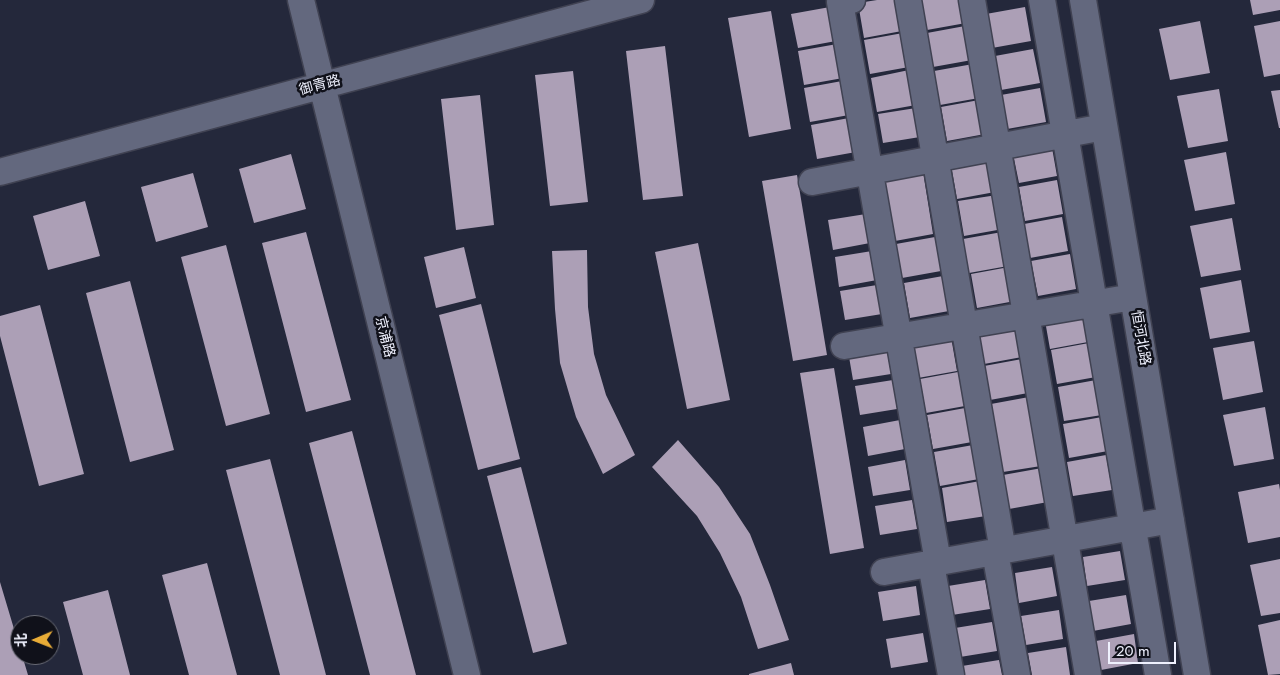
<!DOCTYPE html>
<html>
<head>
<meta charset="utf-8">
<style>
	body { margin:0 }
	#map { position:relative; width:1280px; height:675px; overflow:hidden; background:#24283b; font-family:Jost,"Noto Sans SC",sans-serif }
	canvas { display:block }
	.north { position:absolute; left:10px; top:615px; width:50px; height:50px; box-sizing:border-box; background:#10111a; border:1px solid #696b75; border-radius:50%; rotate:269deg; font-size:14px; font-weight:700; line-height:20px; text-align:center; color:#eff1fe }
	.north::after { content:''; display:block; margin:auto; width:18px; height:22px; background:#e8ac37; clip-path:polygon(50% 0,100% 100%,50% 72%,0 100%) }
	.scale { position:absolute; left:1108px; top:642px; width:68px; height:22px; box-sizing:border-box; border:2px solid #eff1fe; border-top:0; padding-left:6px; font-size:15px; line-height:18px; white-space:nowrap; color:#eff1fe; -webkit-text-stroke:4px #10111a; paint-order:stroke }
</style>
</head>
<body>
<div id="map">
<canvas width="1280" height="675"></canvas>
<div class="north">北</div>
<div class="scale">20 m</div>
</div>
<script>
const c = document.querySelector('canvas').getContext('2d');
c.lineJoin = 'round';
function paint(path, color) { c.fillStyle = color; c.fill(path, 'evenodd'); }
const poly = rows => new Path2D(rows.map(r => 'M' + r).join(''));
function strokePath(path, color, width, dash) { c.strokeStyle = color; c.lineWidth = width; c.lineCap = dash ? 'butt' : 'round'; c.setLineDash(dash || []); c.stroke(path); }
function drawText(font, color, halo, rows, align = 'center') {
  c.font = font + ' Jost,"Noto Sans SC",sans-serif'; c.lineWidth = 5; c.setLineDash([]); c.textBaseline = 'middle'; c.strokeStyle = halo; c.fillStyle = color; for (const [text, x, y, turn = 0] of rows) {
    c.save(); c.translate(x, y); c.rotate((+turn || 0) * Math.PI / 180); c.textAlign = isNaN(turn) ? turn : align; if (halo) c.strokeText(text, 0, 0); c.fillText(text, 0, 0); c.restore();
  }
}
paint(poly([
	[877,0,897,0,902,31,864,38,858,3],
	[921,0,962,0,966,23,927,30],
	[1250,0,1280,0,1280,10,1253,15],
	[830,7,836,41,798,48,791,14],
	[1025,7,1031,41,992,48,986,14],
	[771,11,791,129,749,137,728,18],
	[1200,21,1210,73,1170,80,1159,29],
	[1280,21,1280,74,1264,77,1254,26],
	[965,26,972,60,933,67,927,33],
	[903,33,909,67,870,74,864,40],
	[837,44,843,78,804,85,798,51],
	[665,46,683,196,643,200,626,51],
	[1033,49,1040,83,1001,90,995,56],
	[973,64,979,98,940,105,934,71],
	[909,70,916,105,877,112,871,78],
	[573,71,588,202,550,206,535,75],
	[842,81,849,115,810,122,804,88],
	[1040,88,1046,122,1007,129,1001,95],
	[1219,89,1228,141,1188,148,1177,96],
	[1280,90,1280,128,1279,128,1271,91],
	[480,95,494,225,456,230,441,99],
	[979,100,985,134,947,141,941,107],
	[916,108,920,137,883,143,878,114],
	[849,118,856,152,817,159,811,125],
	[1051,142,1057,176,1019,183,1012,149],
	[1226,152,1235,204,1195,211,1184,160],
	[291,154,306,209,254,223,239,169],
	[989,158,995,192,957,199,951,165],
	[922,165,933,234,895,241,883,172],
	[193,173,208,227,156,242,141,187],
	[797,175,827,355,793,361,762,181],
	[1057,180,1063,214,1025,221,1019,187],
	[997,195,1003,229,964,236,958,201],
	[85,201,100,256,48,270,33,216],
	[866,214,870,243,833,250,828,220],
	[1062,217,1068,251,1030,258,1024,224],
	[1232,218,1241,270,1201,277,1190,226],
	[306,232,351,400,306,412,262,243],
	[1002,232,1008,266,969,273,963,239],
	[935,237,941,271,902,278,896,244],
	[698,243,730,400,687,409,655,252],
	[226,245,270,414,226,426,181,257],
	[464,247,476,298,436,308,424,257],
	[587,250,588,307,594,354,606,395,635,455,603,474,576,417,560,363,555,309,552,251],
	[872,251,877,280,839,287,835,257],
	[1070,254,1076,289,1038,296,1031,261],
	[1009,267,1015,301,977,308,971,274],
	[943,276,949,311,910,318,904,283],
	[1241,280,1250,332,1210,339,1200,288],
	[130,281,174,450,130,462,86,293],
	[877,285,882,314,845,320,840,291],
	[481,304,520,459,478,470,439,315],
	[40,305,84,474,39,486,0,336,0,316],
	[1082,307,1088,342,1050,349,1044,315],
	[1016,323,1022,357,984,364,977,329],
	[951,337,957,371,918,378,912,343],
	[1254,341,1263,392,1223,400,1213,348],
	[1089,343,1096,377,1057,384,1051,350],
	[886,345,891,374,853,380,848,351],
	[1022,359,1028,393,990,400,984,366],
	[834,368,864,548,830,554,800,373],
	[958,372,965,406,926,413,920,379],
	[893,380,897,409,860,415,855,386],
	[1096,380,1102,415,1064,421,1058,387],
	[1029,397,1041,466,1003,472,991,404],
	[1265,407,1274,459,1234,466,1223,415],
	[965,408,972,442,933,449,927,415],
	[1102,417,1108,451,1069,458,1063,424],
	[900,420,905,449,868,456,863,427],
	[352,431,416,675,370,675,309,443],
	[678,440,719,487,750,534,770,585,789,640,758,649,741,597,720,553,697,516,652,467],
	[973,445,979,479,940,486,934,452],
	[1106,455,1112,490,1073,496,1067,462],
	[270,459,326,675,280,675,226,470],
	[905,460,910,490,873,496,868,467],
	[521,467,567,644,533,653,487,476],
	[1042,468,1048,502,1009,509,1003,475],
	[980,481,986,516,947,522,942,488],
	[1279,484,1280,490,1280,537,1248,543,1238,492],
	[912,500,917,529,880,535,875,506],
	[1120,551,1125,580,1087,586,1083,557],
	[1280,559,1280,613,1261,616,1250,565],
	[207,563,237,675,189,675,162,575],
	[1052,567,1057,596,1019,603,1015,573],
	[985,580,990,609,952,615,948,586],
	[0,582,20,649,20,655,22,655,28,675,0,675],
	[916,586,920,615,883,621,878,592],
	[108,590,130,675,83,675,63,602],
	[1126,595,1131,624,1093,631,1089,601],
	[1059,610,1063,639,1026,645,1021,616],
	[1280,620,1280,674,1268,675,1258,625],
	[992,622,997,651,960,657,955,628],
	[923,633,928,662,891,668,886,639],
	[1134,634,1138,663,1101,670,1096,641],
	[1066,647,1070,675,1032,675,1028,653],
	[999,660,1002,675,964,675,962,666],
	[791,663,794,675,749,675,749,674]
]), '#ac9fb6');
const minor = poly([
	[301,0,467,675],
	[852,0,840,2,938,562],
	[908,0,1003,551],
	[972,0,1088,675],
	[1042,0,1158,675],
	[1083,0,1197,675],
	[0,172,641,0],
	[812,182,1104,127],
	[844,346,1133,297],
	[995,552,1017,675],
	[931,564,951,675],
	[884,572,1171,520]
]);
strokePath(minor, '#404252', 29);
strokePath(minor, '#63687e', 26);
drawText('14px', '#eff1fe', '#10111a', [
	["御青路",320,86,-15],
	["京浦路",384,337,76],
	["恒河北路",1140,338,80]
]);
</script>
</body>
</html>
